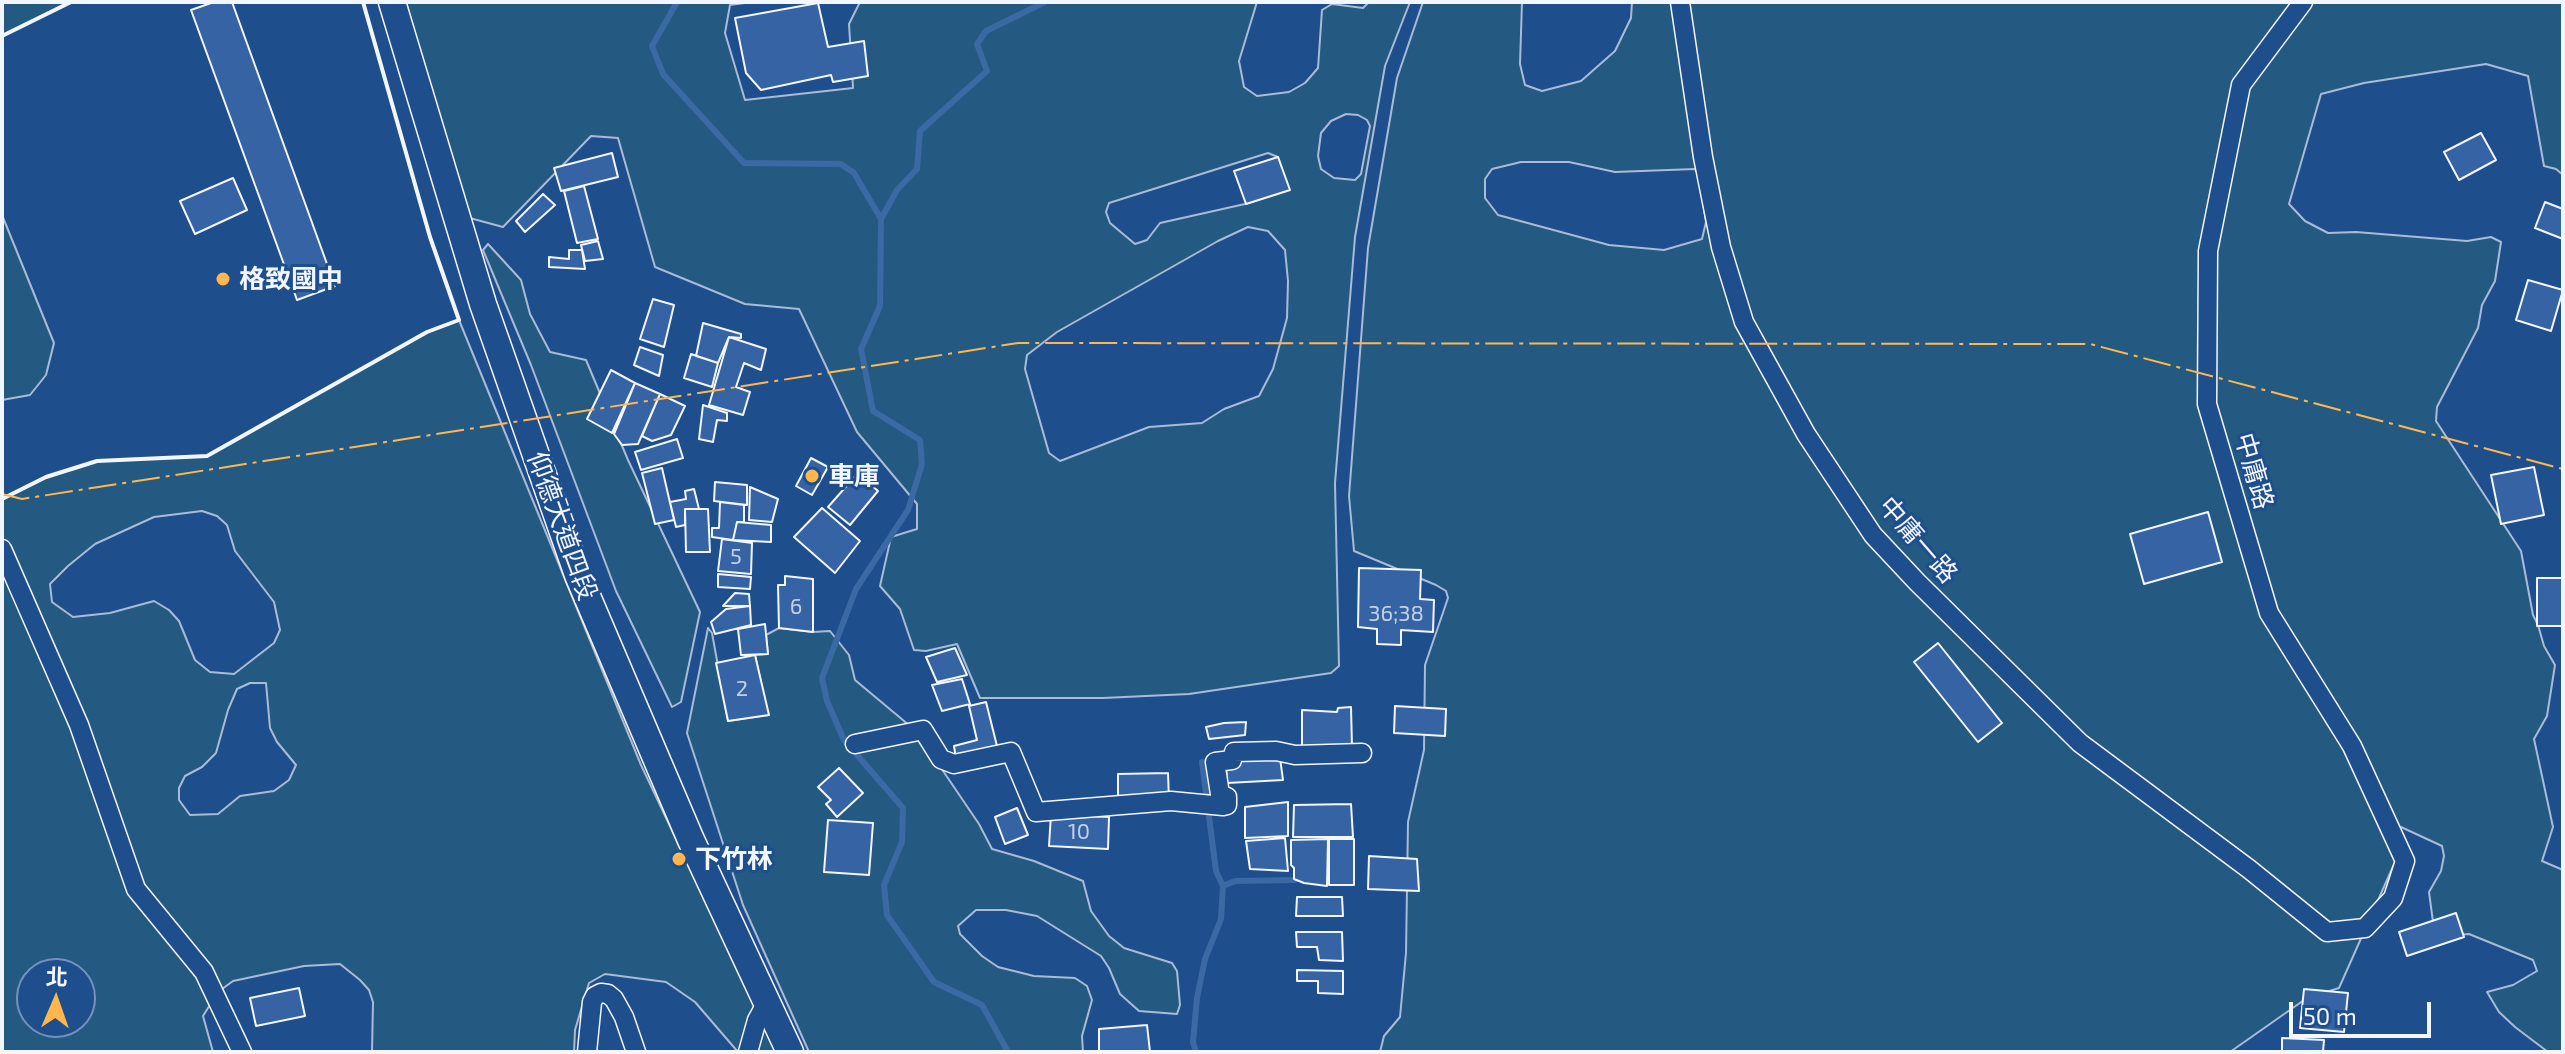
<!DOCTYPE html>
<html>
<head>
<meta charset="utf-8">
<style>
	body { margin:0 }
	#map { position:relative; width:2565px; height:1054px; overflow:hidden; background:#1f4e8c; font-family:"Exo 2","Noto Sans TC",sans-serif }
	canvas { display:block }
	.frame { position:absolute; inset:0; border:4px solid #f2f6ff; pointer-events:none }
	.north { position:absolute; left:16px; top:958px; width:80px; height:80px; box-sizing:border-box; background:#1f4e8c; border:2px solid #7391ba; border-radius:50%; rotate:2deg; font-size:22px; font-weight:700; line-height:32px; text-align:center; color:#f2f6ff }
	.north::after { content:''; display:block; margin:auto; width:28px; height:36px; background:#ffb74d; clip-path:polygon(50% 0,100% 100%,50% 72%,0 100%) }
	.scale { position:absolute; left:2289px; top:1002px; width:142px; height:36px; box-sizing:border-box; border:4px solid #f2f6ff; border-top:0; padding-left:10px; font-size:24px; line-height:28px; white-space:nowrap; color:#f2f6ff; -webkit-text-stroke:6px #1f4e8c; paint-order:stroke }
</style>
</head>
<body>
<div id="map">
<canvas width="2565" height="1054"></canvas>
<div class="frame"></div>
<div class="north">北</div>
<div class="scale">50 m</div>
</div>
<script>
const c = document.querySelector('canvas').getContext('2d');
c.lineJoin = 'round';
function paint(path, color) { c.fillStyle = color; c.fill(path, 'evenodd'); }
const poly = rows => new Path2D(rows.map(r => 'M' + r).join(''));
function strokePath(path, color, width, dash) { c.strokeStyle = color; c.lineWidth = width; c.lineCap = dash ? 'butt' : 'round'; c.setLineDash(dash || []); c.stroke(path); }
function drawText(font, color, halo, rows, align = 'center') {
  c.font = font + ' "Exo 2","Noto Sans TC",sans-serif'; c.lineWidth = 6; c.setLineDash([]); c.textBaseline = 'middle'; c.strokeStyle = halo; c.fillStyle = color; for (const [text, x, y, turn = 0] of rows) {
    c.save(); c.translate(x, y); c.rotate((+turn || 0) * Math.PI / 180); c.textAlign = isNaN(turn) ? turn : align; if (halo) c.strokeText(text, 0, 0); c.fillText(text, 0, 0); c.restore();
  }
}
const green = poly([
	[2,2,71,2,2,36,2,2],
	[406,2,752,2,730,5,725,33,745,100,853,88,849,24,860,2,1257,2,1239,61,1244,87,1257,96,1289,92,1305,83,1318,68,1322,10,1332,4,1363,8,1369,2,1410,2,1385,66,1355,237,1335,483,1339,666,1331,673,1189,694,1103,698,980,698,957,644,926,651,914,650,900,609,880,586,891,537,917,529,917,504,857,432,799,309,745,304,655,267,618,138,591,136,503,227,466,217,406,2],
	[1346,114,1358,115,1367,120,1370,126,1361,174,1355,180,1334,178,1321,169,1318,156,1321,133,1331,121,1346,114],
	[1268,153,1278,157,1289,190,1245,204,1160,223,1147,240,1135,244,1110,223,1106,212,1109,203,1268,153],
	[1248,227,1268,231,1285,250,1288,281,1287,318,1273,369,1259,396,1224,409,1202,423,1149,427,1060,461,1049,453,1025,369,1027,355,1057,332,1218,241,1248,227],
	[1423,2,1522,2,1520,64,1525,85,1542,91,1581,81,1615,51,1631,18,1632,2,2563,2,2563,175,2556,169,2544,166,2528,76,2486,64,2364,83,2321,94,2289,204,2305,221,2328,233,2356,232,2467,241,2491,237,2501,242,2495,281,2482,305,2478,328,2437,407,2436,421,2521,551,2533,615,2538,625,2544,646,2555,665,2547,716,2534,739,2553,827,2542,861,2563,870,2563,1052,2548,1052,2515,1027,2499,1012,2487,992,2513,985,2537,971,2533,960,2469,934,2435,937,2429,892,2441,871,2444,856,2442,846,2401,827,2396,838,2395,862,2339,988,2307,998,2230,1052,1380,1052,1384,1036,1400,1017,1406,953,1408,822,1424,750,1425,665,1448,598,1446,591,1436,585,1354,551,1349,496,1368,248,1397,78,1423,2],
	[1521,162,1569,162,1615,172,1695,169,1699,176,1706,222,1702,239,1664,250,1609,245,1498,215,1485,198,1485,179,1492,169,1521,162],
	[2,215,54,343,46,375,30,395,2,400,2,215],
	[488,244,521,280,530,314,550,352,586,360,628,460,700,612,681,702,672,707,616,591,531,365,483,250,488,244],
	[459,320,641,765,777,1052,738,1052,695,1002,666,982,605,974,589,983,575,1030,574,1052,372,1052,373,1002,369,990,360,980,340,964,304,966,233,981,218,992,203,1016,213,1052,2,1052,2,499,46,477,97,461,207,456,427,332,459,320],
	[202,511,217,516,227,525,235,551,274,602,280,630,274,643,234,674,210,672,195,660,179,621,169,610,154,601,110,613,73,617,52,602,50,584,68,566,95,544,154,517,202,511],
	[250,683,266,683,270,728,277,742,296,765,289,780,274,791,240,796,218,814,190,815,179,800,179,788,185,776,202,767,216,753,228,710,237,689,250,683],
	[32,974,80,974,80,1022,32,1022,32,974],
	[708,628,712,633,728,721,768,715,755,655,768,654,766,635,779,628,813,632,830,631,849,655,855,680,916,731,979,824,992,849,1034,861,1083,881,1091,911,1109,936,1124,948,1172,963,1177,971,1180,1005,1177,1014,1139,1011,1120,994,1109,968,1101,956,1037,916,1006,910,976,910,958,926,960,934,982,956,998,967,1034,976,1075,978,1087,986,1092,1000,1082,1036,1083,1052,809,1052,743,905,687,733,708,628]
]);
paint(green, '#245a82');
strokePath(green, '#a8bbd7', 2);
strokePath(poly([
	[677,2,652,46,663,74,744,163,841,164,854,173,881,219,880,306,861,349,873,411,920,440,922,464,908,510,856,589,822,678,827,701,844,740,903,808,902,842,884,885,887,915,934,982,982,1005,1008,1052],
	[881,219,897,190,917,169,920,131,987,71,977,44,986,31,1045,2],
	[1223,886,1235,881,1295,880],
	[1196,1052,1193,1042,1197,998,1205,959,1221,919,1223,886,1216,871,1202,762]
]), '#3b69a3', 6);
const building = poly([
	[214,2,232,2,335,286,297,300,191,10,214,2],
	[818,3,828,47,864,41,868,76,833,82,831,75,761,90,746,73,735,18,818,3],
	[2481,133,2496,160,2459,180,2444,152,2481,133],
	[612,153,618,177,561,191,554,168,612,153],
	[1278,157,1290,190,1246,204,1234,171,1278,157],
	[233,178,247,210,195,234,180,201,233,178],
	[584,186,598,239,577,243,564,191,584,186],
	[543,194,555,205,525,232,516,221,543,194],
	[2545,202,2563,209,2563,239,2535,228,2545,202],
	[598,241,603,259,585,261,581,245,598,241],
	[569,250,582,250,585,269,549,267,549,257,569,259,569,250],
	[2528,280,2563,290,2551,331,2516,320,2528,280],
	[653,299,674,305,664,347,640,339,653,299],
	[703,323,741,334,741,338,729,337,718,363,696,356,703,323],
	[729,337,766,349,761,370,744,363,736,387,750,392,743,415,709,405,729,337],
	[640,347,663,355,659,376,634,365,640,347],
	[691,354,718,363,712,387,684,378,691,354],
	[611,370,635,383,612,433,587,419,611,370],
	[635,383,660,394,638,444,622,445,614,434,635,383],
	[660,394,685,406,671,435,652,441,642,436,660,394],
	[703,405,727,413,727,421,717,420,713,442,699,439,703,405],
	[677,439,683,458,641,470,635,452,677,439],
	[811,458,828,467,812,495,796,486,811,458],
	[2534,467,2544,515,2501,524,2491,475,2534,467],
	[662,468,674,520,655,524,642,473,662,468],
	[858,473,878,491,850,525,828,507,858,473],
	[715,482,747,485,747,505,714,501,715,482],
	[750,487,778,499,772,522,749,520,750,487],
	[694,489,699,509,685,509,685,525,676,527,670,502,686,499,685,491,694,489],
	[720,502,744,505,744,522,737,522,733,540,712,537,712,528,719,528,720,502],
	[822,508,860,541,835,573,794,537,822,508],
	[685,509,708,509,710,552,686,552,685,509],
	[2208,512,2222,562,2144,584,2130,534,2208,512],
	[737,522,771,525,771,542,733,540,737,522],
	[722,539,752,543,751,574,718,571,722,539],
	[1359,568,1421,570,1420,599,1434,600,1433,632,1401,630,1401,645,1377,644,1377,629,1358,627,1359,568],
	[718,574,751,577,750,589,718,587,718,574],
	[785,576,813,579,813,632,779,628,778,585,785,585,785,576],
	[2537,578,2563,578,2563,626,2537,626,2537,578],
	[735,593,749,594,750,606,723,606,735,593],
	[750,606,751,625,715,634,711,622,726,609,750,606],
	[765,624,768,654,741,655,738,629,765,624],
	[1938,643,2002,723,1978,742,1914,662,1938,643],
	[955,648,967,675,937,682,926,657,955,648],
	[755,655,769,715,728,721,716,663,755,655],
	[962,679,970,704,942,711,932,685,962,679],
	[986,702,998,750,956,759,954,746,977,740,969,706,986,702],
	[1395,706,1446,709,1445,736,1394,733,1395,706],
	[1351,707,1352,747,1302,746,1302,710,1337,712,1338,708,1351,707],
	[1246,722,1245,735,1209,739,1206,727,1224,723,1246,722],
	[1280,758,1283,780,1227,783,1226,761,1280,758],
	[839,768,863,793,837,817,826,804,831,800,818,787,839,768],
	[1168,773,1169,800,1118,798,1118,774,1168,773],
	[1288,802,1288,836,1245,838,1245,807,1288,802],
	[1351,804,1353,837,1293,837,1294,805,1351,804],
	[1017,808,1028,835,1005,844,995,817,1017,808],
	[1051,814,1109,817,1108,849,1049,846,1051,814],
	[828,820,873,823,869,875,824,872,828,820],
	[1285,838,1288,871,1250,869,1246,841,1285,838],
	[1328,839,1327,886,1304,883,1294,879,1294,868,1291,865,1291,840,1328,839],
	[1329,839,1354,839,1354,885,1329,885,1329,839],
	[1369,856,1417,859,1419,891,1368,889,1369,856],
	[1297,897,1342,897,1343,916,1296,916,1297,897],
	[2456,913,2464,937,2407,956,2399,932,2456,913],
	[1296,932,1342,932,1343,961,1319,960,1317,947,1297,947,1296,932],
	[1297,970,1343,971,1343,994,1318,993,1318,981,1297,981,1297,970],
	[299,988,305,1016,256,1026,250,998,299,988],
	[2304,989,2348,993,2344,1032,2300,1028,2304,989],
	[1147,1025,1150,1052,1099,1052,1099,1029,1147,1025],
	[2282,1038,2324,1040,2323,1052,2282,1052,2282,1038]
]);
paint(building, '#3563a3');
strokePath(building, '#f2f6ff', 2);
const minor = poly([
	[1680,2,1703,157,1721,247,1744,322,1806,434,1873,535,1917,582,2080,743,2249,869,2327,932,2365,928,2393,898,2405,861,2352,746,2269,613,2207,404,2208,251,2241,85,2303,2],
	[2,549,79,725,136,889,204,972,242,1052],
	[855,744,923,730,941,759,954,764,1011,752,1036,812,1171,801,1223,806,1227,805,1227,797,1220,794,1215,762,1232,760,1234,752,1276,751,1295,755,1362,753],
	[587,1052,592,1002,595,996,601,993,608,994,614,999,624,1017,636,1052],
	[748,1052,757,1020,767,1002]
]);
const primary = poly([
	[392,2,483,304,578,575,691,840,790,1052]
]);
strokePath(minor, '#f2f6ff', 21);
strokePath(primary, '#f2f6ff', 29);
strokePath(minor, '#1f4e8c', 18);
strokePath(primary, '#1f4e8c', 26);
strokePath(poly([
	[2,36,71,2],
	[2,499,46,477,97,461,207,456,427,332,459,320,430,237,363,2]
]), '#f2f6ff', 4);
strokePath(poly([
	[2,494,22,499,1018,343,2090,344,2563,469]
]), '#ffb74d', 2, [28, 6, 4, 6]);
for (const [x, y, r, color] of [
	[223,279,8,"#ffb74d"],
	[812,476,8,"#ffb74d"],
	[679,859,8,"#ffb74d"]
]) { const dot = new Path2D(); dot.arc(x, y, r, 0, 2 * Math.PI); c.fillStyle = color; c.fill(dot); strokePath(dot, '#1f4e8c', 3); }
drawText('22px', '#c3d1e8', null, [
	["5",736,557],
	["6",796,607],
	["36;38",1396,614],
	["2",742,689],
	["10",1079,832]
]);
drawText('bold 26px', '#f2f6ff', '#1f4e8c', [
	["格致國中",239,279],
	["車庫",828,476],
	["下竹林",695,859]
], 'left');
drawText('26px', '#f2f6ff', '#1f4e8c', [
	["中庸路",2254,471,74],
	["仰德大道四段",562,526,70],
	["中庸一路",1918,540,49]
]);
</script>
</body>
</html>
